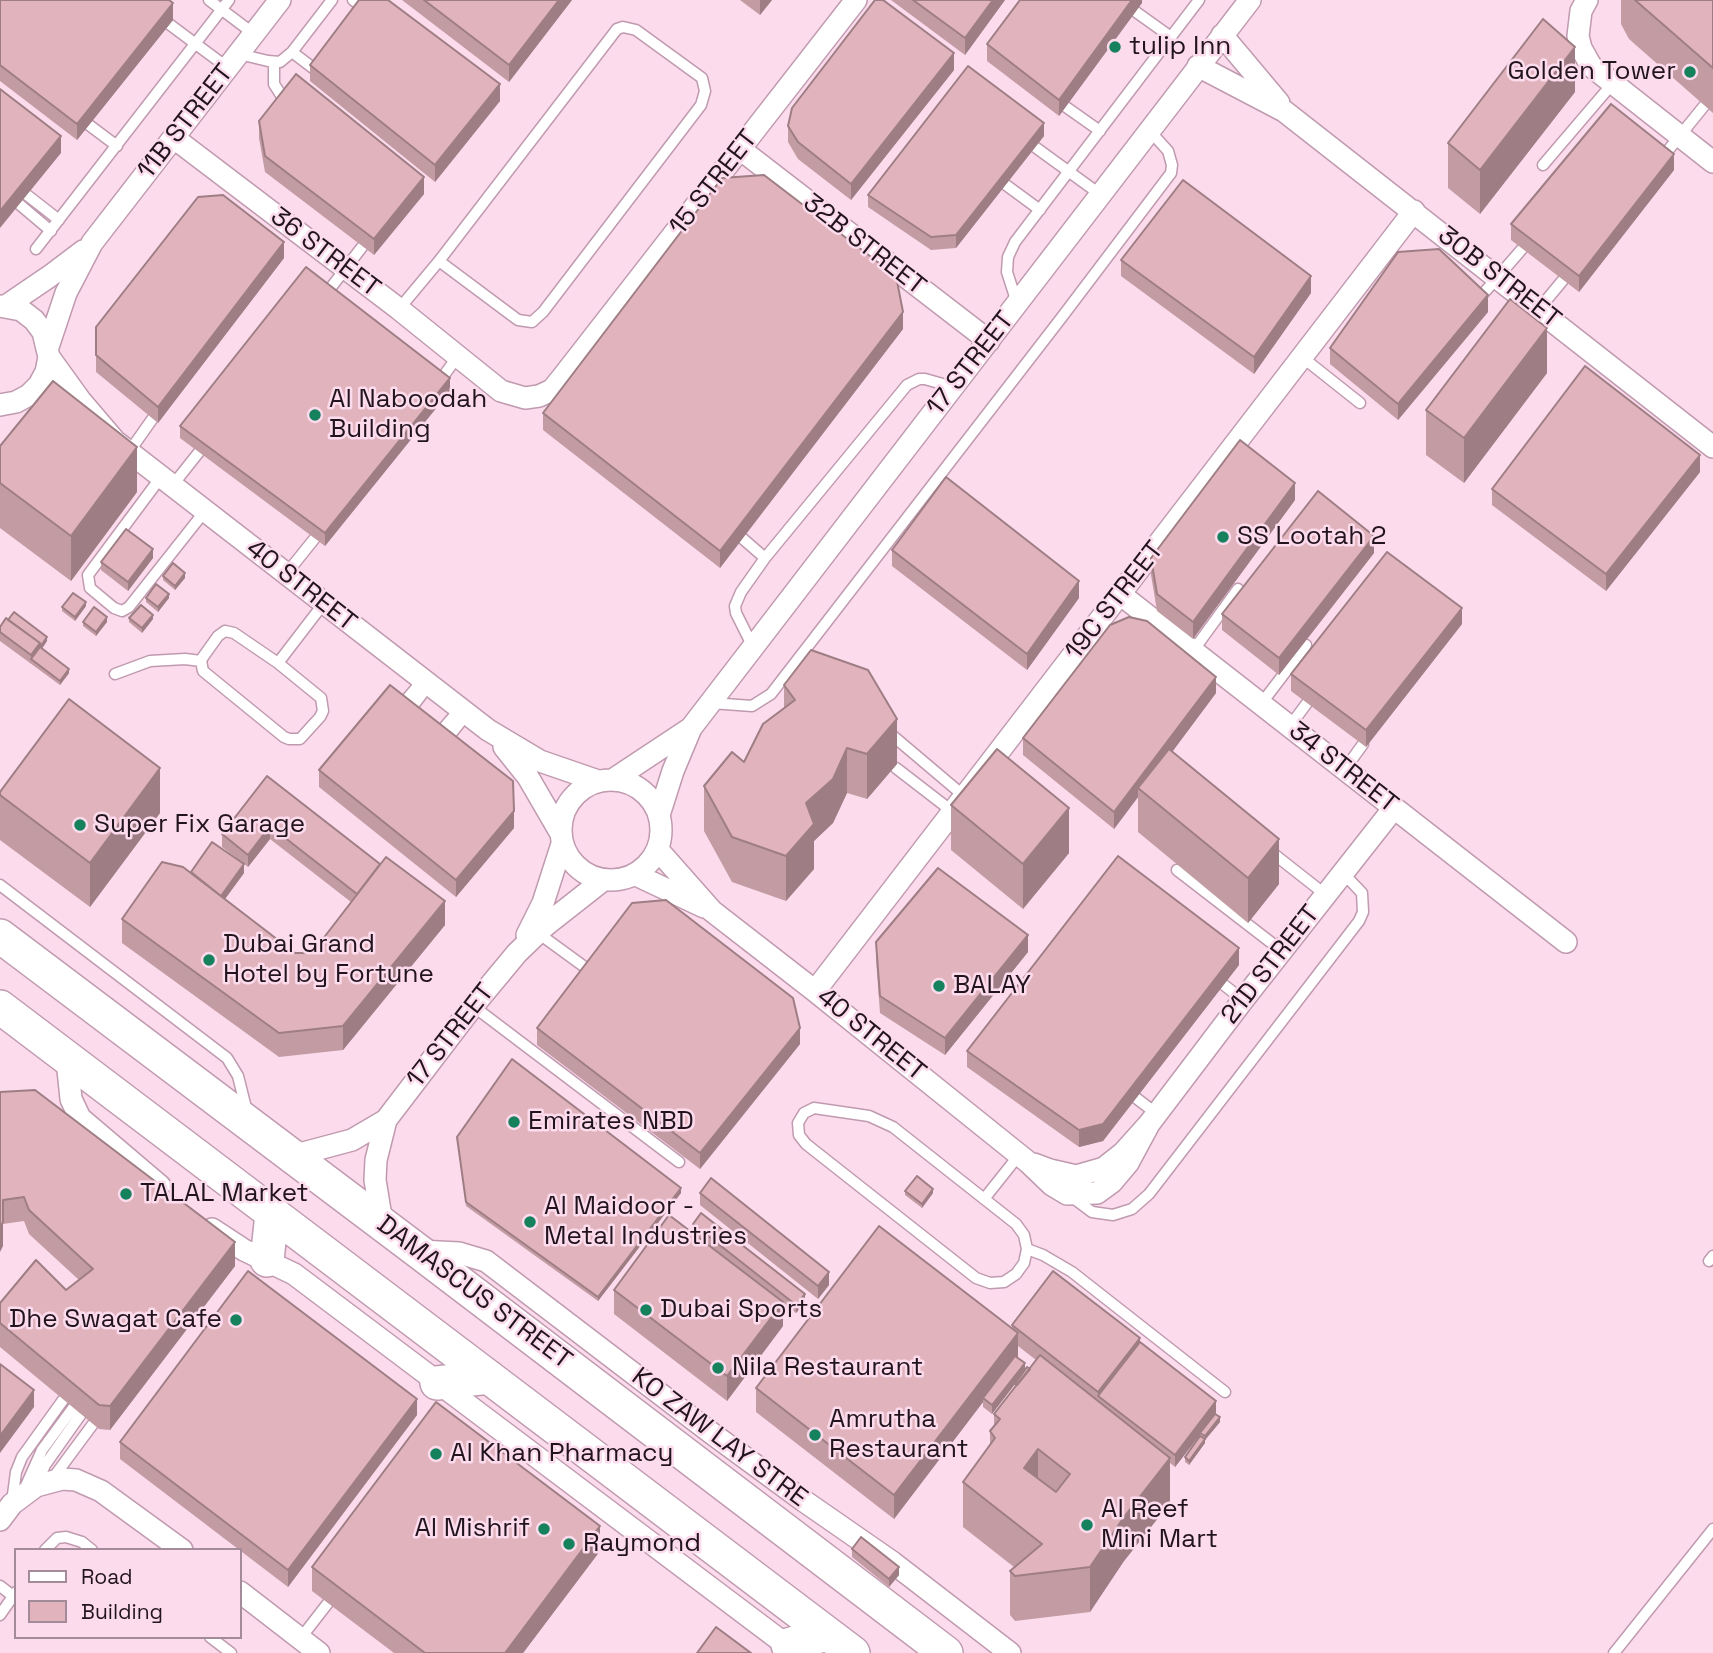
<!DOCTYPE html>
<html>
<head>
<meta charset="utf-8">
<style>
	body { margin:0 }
	#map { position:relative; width:1713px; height:1653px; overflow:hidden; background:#fcdbed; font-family:"Space Grotesk",sans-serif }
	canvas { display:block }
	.legend { position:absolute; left:14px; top:1548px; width:228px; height:91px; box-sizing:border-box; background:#fcdbed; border:2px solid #a48b99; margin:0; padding:9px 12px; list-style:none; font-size:21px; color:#21141c }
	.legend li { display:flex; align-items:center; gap:14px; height:35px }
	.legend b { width:35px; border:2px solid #a48b99 }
</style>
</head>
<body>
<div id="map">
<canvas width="1713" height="1653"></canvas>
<ul class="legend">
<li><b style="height:9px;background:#fff"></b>Road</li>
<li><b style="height:19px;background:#e1b4bd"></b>Building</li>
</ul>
</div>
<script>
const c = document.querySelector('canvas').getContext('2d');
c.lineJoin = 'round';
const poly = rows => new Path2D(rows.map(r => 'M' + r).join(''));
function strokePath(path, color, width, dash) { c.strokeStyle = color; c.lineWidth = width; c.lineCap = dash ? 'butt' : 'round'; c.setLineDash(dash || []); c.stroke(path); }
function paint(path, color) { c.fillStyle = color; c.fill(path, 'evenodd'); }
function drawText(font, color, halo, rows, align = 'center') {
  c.font = font + ' "Space Grotesk",sans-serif'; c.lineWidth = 5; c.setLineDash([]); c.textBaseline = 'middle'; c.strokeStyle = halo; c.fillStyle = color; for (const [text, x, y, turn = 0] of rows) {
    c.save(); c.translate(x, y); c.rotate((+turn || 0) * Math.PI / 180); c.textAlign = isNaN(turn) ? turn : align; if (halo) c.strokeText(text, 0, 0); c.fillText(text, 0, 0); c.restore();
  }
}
const lane = poly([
	[209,0,254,34],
	[353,0,365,9],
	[1136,12,1171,37],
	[169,24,228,68],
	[292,52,317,71],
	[239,54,268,61,280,62,292,52,332,0],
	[274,62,274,84,286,103],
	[1066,107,1100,131],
	[89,125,117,146],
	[1035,147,1101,195],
	[1661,159,1704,106],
	[1543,165,1613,83],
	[1006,185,1040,210],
	[27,195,59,220],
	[19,204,51,231],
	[36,249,229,0],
	[326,294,362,247],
	[1476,302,1522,249],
	[1017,303,1007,272,1008,257,1015,242,1199,0],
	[399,309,439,261,617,29,623,27,636,30,702,78,705,91,701,105,543,312,532,322,518,320,439,261],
	[1539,309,1563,280],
	[1302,357,1360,403],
	[439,382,458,356],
	[129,452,153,418],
	[161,477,88,575,90,588,114,608,122,611,129,607,205,511],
	[172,486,199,452],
	[742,538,765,558],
	[286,574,315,538],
	[225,631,234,633,278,663,321,698,323,711,320,717,300,739,289,739,284,737,203,671,201,661,203,657,218,636,225,631],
	[753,647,736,613,735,606,741,592,765,558,907,385,919,379,925,379,953,387],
	[1193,651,1238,589],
	[278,663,324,603],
	[115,674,150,661,185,659,201,661],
	[711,703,752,706,771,694,1062,317,1171,173,1172,165,1168,151,1150,131],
	[1261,704,1306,645],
	[400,707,423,680],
	[406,715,429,685],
	[1290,726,1307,703],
	[886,730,964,796],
	[435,738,460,709],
	[443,744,467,714],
	[896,768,953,812],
	[1345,769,1363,744],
	[1270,851,1326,895],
	[1177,870,1282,951],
	[0,885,227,1058,238,1076,247,1112],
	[538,933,586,968],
	[1224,985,1243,1000],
	[473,1006,679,1162],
	[1136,1098,1157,1114],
	[814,1108,869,1116,893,1127,1016,1224,1024,1235,1027,1249,1024,1263,1016,1274,1004,1282,990,1283,976,1278,806,1144,799,1135,798,1123,804,1113,814,1108],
	[1072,1197,1092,1212,1113,1215,1132,1209,1149,1194,1359,921,1363,912,1362,893,1343,873],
	[984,1199,1019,1155],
	[1027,1249,1043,1255,1072,1272,1225,1392],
	[1709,1261,1713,1256],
	[53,1478,93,1424],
	[36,1486,45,1465,81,1414],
	[24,1490,42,1450,73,1408],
	[12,1502,16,1472,22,1457,63,1400],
	[45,1550,57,1538,66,1537,82,1542,92,1550],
	[0,1586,13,1596],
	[0,1615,16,1592],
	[210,1637,231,1653],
	[300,1639,328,1603],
	[1614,1653,1713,1529]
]);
const street = poly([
	[1587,0,1581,11,1578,36,1581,48,1591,66,1713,162],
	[1222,35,1279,103],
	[1198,66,1284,111,1713,447],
	[174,138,399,309,501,391,525,398,539,396,552,390,561,379,856,0],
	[740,149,989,341],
	[0,306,21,310,34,320,43,332,49,357,46,372,39,385,29,395,16,402,0,405],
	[6,306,50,276,83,251],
	[48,347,66,293,92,243,280,0],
	[49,357,80,400,115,441,488,730,540,761,598,781],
	[1120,594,1566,942],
	[504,747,528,777,560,832],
	[614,779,691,728],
	'561 830a50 50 0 1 1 100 0a50 50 0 1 1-100 0Z',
	[659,815,673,771,691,728,1250,0],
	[658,850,712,911,815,991,1028,1162,1052,1185,1067,1194,1097,1193,1112,1182,1128,1163,1149,1124],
	[636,875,704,907],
	[527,935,543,903,562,844],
	[815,991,1414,211],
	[67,1060,71,1099,80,1118,160,1186],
	[292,1156,352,1140,386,1120,473,1006,517,953,546,925,602,881],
	[1034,1164,1050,1170,1076,1176,1104,1168,1123,1153,1149,1124,1243,1000,1394,808],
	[382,1223,375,1180,376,1160,386,1120],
	[212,1229,244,1250,294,1274,797,1653],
	[419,1251,459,1253,486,1261,710,1432,804,1501,892,1562,1010,1653],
	[0,1520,12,1504,36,1486,62,1479,76,1480,101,1491,182,1550],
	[240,1592,319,1653]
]);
const primary = poly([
	[0,936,418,1251,946,1653],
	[0,1007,853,1653],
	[267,1260,272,1214],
	[437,1383,489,1377],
	[788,1645,827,1634]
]);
strokePath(lane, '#c09aaf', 13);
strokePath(street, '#c09aaf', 24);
strokePath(primary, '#c09aaf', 36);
strokePath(lane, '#fff', 10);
strokePath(street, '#fff', 21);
strokePath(primary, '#fff', 33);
paint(poly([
	[0,0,173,20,77,140,0,81],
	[402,0,572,0,509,82],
	[740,0,772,0,760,15],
	[891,0,1005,0,965,55],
	[1142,0,1142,3,1059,116,987,61,987,44],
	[1621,0,1713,0,1713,113,1629,39,1621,24],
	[310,65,500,101,435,182,310,81],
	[954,70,851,200,798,159,788,142,788,126],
	[1575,92,1480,214,1448,188,1448,143],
	[259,121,424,194,374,255,265,172,259,138],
	[1044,136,956,248,931,250,868,207,868,195],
	[1674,170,1579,292,1511,240,1511,224],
	[284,258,158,423,96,372,96,327],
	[1121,260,1311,293,1254,374,1121,276],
	[1488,312,1398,420,1330,364,1330,348],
	[903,329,720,568,543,430,543,413],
	[1547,373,1464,483,1426,455,1426,410],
	[450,391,325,546,180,438,180,426],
	[0,446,137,492,71,581,0,528],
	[1700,472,1606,591,1492,505,1492,489],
	[1295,500,1193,639,1157,611,1151,575,1151,558],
	[892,550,1079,598,1027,670,892,566],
	[1374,553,1279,675,1222,630,1222,614],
	[153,558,128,591,101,570,101,562],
	[163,576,185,578,175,590,163,580],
	[146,598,169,598,158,612,146,602],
	[86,606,75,621,62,611,62,607],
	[129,618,153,619,142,633,129,622],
	[83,622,107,622,96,636,83,626],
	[1462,624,1366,747,1291,691,1291,674],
	[0,627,47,641,42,649,69,673,60,685,0,641],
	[784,685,897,764,867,799,847,793,833,823,814,841,814,869,786,901,732,882,704,831,704,786,744,762,784,709],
	[1216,693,1172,752,1279,884,1248,923,1138,832,1138,797,1114,829,1023,755,1023,738],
	[319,770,514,828,456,897,319,787],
	[267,776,445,925,343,1050,279,1057,122,943,122,919,191,872,244,873,225,899,295,953,312,953,351,902,270,839,248,867,222,847,222,834],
	[0,792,160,813,90,907,0,840],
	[951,805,1069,853,1023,909,951,850],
	[876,942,1028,952,945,1055,880,1013,876,959],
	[1239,965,1103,1141,1079,1147,967,1067,967,1051],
	[537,1028,800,1044,700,1169,537,1045],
	[0,1092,235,1266,110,1430,99,1429,0,1347,0,1303,66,1290,79,1280,29,1234,24,1221,3,1224,3,1246],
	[457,1137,681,1193,598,1301,466,1206],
	[905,1191,933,1193,922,1208,905,1195],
	[700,1193,829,1285,818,1299,700,1205],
	[693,1224,805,1303,796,1313,783,1303,783,1326,727,1401,614,1314,614,1290,720,1254,693,1232],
	[1012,1325,1140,1342,1216,1413,1220,1422,1205,1440,1205,1443,1189,1465,1185,1462,1185,1457,1200,1435,1175,1467,1170,1463,1170,1503,1124,1561,1090,1612,1015,1621,1010,1615,1010,1571,1014,1567,963,1527,963,1482,990,1444,990,1431,994,1426,994,1414,1015,1388,1015,1384,992,1414,983,1407,983,1402,894,1519,756,1412,756,1388,1012,1329],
	[1018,1346,1036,1360,1030,1369,1025,1371,1017,1358],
	[417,1415,288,1587,120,1459,120,1442],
	[852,1549,899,1575,889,1587,852,1557],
	[600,1551,523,1653,394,1653,312,1591,312,1567]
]), '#c29ba3');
paint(poly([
	[559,0,572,0,509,82,509,65],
	[760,0,772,0,760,15],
	[993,0,1005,0,965,55,965,38],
	[1132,0,1142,0,1142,3,1059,116,1059,100],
	[173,3,173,20,77,140,77,124],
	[1575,47,1575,92,1480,214,1480,170],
	[954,53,954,70,851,200,851,184],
	[500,84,500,101,435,182,435,165],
	[1044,123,1044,136,956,248,956,235],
	[61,136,61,153,0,228,0,211],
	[1674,154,1674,170,1579,292,1579,276],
	[424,177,424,194,374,255,374,239],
	[284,242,284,258,158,423,158,407],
	[1311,276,1311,293,1254,374,1254,357],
	[1488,295,1488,312,1398,420,1398,404],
	[903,312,903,329,720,568,720,551],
	[1547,328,1547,373,1464,483,1464,438],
	[450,378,450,391,325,546,325,533],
	[137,447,137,492,71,581,71,536],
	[1700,455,1700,472,1606,591,1606,574],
	[1295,483,1295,500,1193,639,1193,622],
	[1374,536,1374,553,1279,675,1279,658],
	[153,549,153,558,128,591,128,582],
	[185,573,185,578,175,590,175,586],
	[1079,581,1079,598,1027,670,1027,654],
	[169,594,169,598,158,612,158,607],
	[86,602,86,606,75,621,75,617],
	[1462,608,1462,624,1366,747,1366,730],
	[153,615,153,619,142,633,142,628],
	[107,617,107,622,96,636,96,632],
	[47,637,47,641,40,651,31,659,31,655,40,643],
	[69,669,69,673,60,685,60,681],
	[1216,677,1216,693,1143,791,1138,788,1138,797,1114,829,1114,812],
	[897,719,897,764,867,799,867,754],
	[847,748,847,793,833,823,814,841,814,869,786,901,786,856,806,803],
	[160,768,160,813,90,907,90,863],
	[1069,808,1069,853,1023,909,1023,864],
	[514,811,514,828,456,897,456,880],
	[270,826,270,839,248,867,248,855],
	[1279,839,1279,884,1248,923,1248,878],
	[244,864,244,873,214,914,214,906],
	[445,901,445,925,343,1050,343,1026],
	[1028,935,1028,952,945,1055,945,1038],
	[1239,948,1239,965,1103,1141,1079,1147,1079,1130],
	[800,1028,800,1044,700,1169,700,1153],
	[681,1188,681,1193,598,1301,598,1297],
	[933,1189,933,1193,922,1208,922,1204],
	[3,1222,3,1246,0,1252,0,1228],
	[235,1242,235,1266,110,1430,110,1406],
	[829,1272,829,1285,818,1299,818,1286],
	[805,1294,805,1303,796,1313,796,1305],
	[783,1302,783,1326,727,1401,727,1376],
	[1018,1333,1018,1357,983,1398,983,1402,894,1519,894,1495],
	[1140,1338,1140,1354,1098,1396,1098,1392],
	[1025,1363,1025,1371,992,1414,992,1405],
	[34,1390,34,1407,0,1453,0,1436],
	[417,1399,417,1415,288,1587,288,1570],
	[1216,1401,1216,1413,1201,1433,1200,1433,1200,1435,1175,1467,1175,1455],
	[1220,1417,1220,1422,1205,1440,1205,1443,1189,1465,1189,1461,1205,1439,1205,1436],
	[1038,1449,1038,1494,1024,1468],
	[1170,1458,1170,1503,1124,1561,1090,1612,1090,1567,1124,1517],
	[600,1526,600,1551,523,1653,505,1653],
	[899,1567,899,1575,889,1587,889,1579]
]), '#9e7e84');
const building = poly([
	[0,0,169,0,173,3,77,124,0,65,0,0],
	[359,0,388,0,500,84,435,165,310,65,359,0],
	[424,0,559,0,509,65,424,0],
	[875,0,883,0,954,53,851,184,798,142,788,126,792,108,875,0],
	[913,0,993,0,965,38,913,0],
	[1020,0,1132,0,1059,100,987,44,1020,0],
	[1635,0,1713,0,1713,68,1635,0],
	[1543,19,1575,47,1480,170,1448,143,1543,19],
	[968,66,1044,123,956,235,931,237,868,195,968,66],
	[296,74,424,177,374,239,265,156,259,121,296,74],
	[0,89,61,136,0,211,0,89],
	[1611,104,1674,154,1579,276,1511,224,1611,104],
	[764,175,896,276,903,312,720,551,543,413,722,178,764,175],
	[1183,180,1311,276,1254,357,1121,260,1183,180],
	[223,195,284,242,158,407,96,355,96,327,198,197,223,195],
	[1439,249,1488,295,1398,404,1330,348,1398,252,1439,249],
	[306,267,450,378,325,533,180,426,306,267],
	[1510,299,1547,328,1464,438,1426,410,1510,299],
	[1585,366,1700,455,1606,574,1492,489,1585,366],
	[53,381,137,447,71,536,0,483,0,446,53,381],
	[1240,440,1295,483,1193,622,1157,594,1151,558,1240,440],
	[946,477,1079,581,1027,654,892,550,946,477],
	[1318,491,1374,536,1279,658,1222,614,1318,491],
	[126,529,153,549,128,582,101,562,126,529],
	[1387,552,1462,608,1366,730,1291,674,1387,552],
	[173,563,185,573,175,586,163,576,173,563],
	[156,584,169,594,158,607,146,598,156,584],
	[73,593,86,602,75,617,62,607,73,593],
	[141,605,153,615,142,628,129,618,141,605],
	[94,607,107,617,96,632,83,622,94,607],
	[14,612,47,637,40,647,40,643,8,620,14,612],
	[1129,617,1147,621,1216,677,1114,812,1023,738,1110,625,1129,617],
	[6,618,40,643,31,655,0,632,0,627,6,618],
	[40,647,69,669,60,681,31,659,40,647],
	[811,650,868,670,897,719,867,754,847,748,833,779,806,803,814,824,786,856,732,837,704,786,732,752,744,762,763,724,795,700,784,685,811,650],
	[390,685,513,781,514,811,456,880,319,770,390,685],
	[69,699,160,768,90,863,0,795,0,792,69,699],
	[997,749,1069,808,1023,864,951,805,997,749],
	[1169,749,1279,839,1248,878,1138,788,1169,749],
	[267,776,380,864,357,894,270,826,248,855,222,834,267,776],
	[212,842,244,864,221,896,191,872,212,842],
	[1118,856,1239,948,1103,1124,1079,1130,967,1051,1118,856],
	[386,857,445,901,343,1026,279,1033,122,919,162,862,183,867,295,953,312,953,386,857],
	[938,868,1028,935,945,1038,880,996,876,942,938,868],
	[666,900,793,998,800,1028,700,1153,537,1028,632,903,666,900],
	[512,1059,681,1188,598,1297,466,1202,457,1137,512,1059],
	[35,1090,235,1242,110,1406,99,1405,0,1323,0,1303,36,1260,66,1290,93,1269,29,1210,24,1197,3,1200,3,1222,0,1228,0,1092,35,1090],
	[917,1176,933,1189,922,1204,905,1191,917,1176],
	[711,1178,829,1272,818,1286,700,1193,711,1178],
	[701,1213,805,1294,796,1305,693,1224,701,1213],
	[669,1215,783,1302,727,1376,614,1290,669,1215],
	[879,1226,1018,1333,894,1495,756,1388,879,1226],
	[248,1271,417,1399,288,1570,120,1442,248,1271],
	[1053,1271,1140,1338,1098,1392,1012,1325,1053,1271],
	[1140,1342,1216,1401,1175,1455,1098,1396,1140,1342],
	[1040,1355,1170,1458,1124,1517,1090,1567,1015,1576,1010,1571,1042,1544,963,1482,995,1438,990,1431,1000,1419,994,1414,1040,1355],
	[1038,1449,1070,1474,1056,1492,1024,1468,1038,1449],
	[1015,1356,1025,1363,992,1405,983,1398,1015,1356],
	[0,1364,34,1390,0,1436,0,1364],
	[1027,1367,1030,1369,1017,1385,1015,1384,1027,1367],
	[436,1402,600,1526,505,1653,425,1653,312,1567,436,1402],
	[1215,1414,1220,1417,1205,1436,1200,1433,1215,1414],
	[1200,1436,1205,1439,1189,1461,1185,1457,1200,1436],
	[861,1537,899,1567,889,1579,852,1549,861,1537],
	[716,1627,751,1653,697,1653,716,1627]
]);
paint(building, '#e1b4bd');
strokePath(building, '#9e7e84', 2);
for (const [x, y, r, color] of [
	[1115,47,7,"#15815d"],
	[1690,72,7,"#15815d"],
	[315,415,7,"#15815d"],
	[1223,537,7,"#15815d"],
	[80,825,7,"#15815d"],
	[209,960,7,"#15815d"],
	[939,986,7,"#15815d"],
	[514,1122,7,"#15815d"],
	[126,1194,7,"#15815d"],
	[530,1222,7,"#15815d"],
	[646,1310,7,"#15815d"],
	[236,1320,7,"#15815d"],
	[718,1368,7,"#15815d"],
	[815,1435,7,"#15815d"],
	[436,1454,7,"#15815d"],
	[1087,1525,7,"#15815d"],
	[544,1529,7,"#15815d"],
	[569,1544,7,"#15815d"]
]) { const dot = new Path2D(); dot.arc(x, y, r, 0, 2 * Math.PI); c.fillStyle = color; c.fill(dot); strokePath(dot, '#fcdbed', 2.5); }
drawText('26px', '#21141c', '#fcdbed', [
	["tulip Inn",1129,47],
	["Golden Tower",1676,72,"right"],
	["Al Naboodah",329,400],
	["Building",329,430],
	["SS Lootah 2",1237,537],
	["Super Fix Garage",94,825],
	["Dubai Grand",223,945],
	["Hotel by Fortune",223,975],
	["BALAY",953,986],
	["Emirates NBD",528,1122],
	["TALAL Market",140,1194],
	["Al Maidoor -",544,1207],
	["Metal Industries",544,1237],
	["Dubai Sports",660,1310],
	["Dhe Swagat Cafe",222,1320,"right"],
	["Nila Restaurant",732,1368],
	["Amrutha",829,1420],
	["Restaurant",829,1450],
	["Al Khan Pharmacy",450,1454],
	["Al Reef",1101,1510],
	["Mini Mart",1101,1540],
	["Al Mishrif",530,1529,"right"],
	["Raymond",583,1544]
], 'left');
drawText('26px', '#21141c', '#fcdbed', [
	["11B STREET",186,122,-52],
	["15 STREET",714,183,-52],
	["32B STREET",864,245,38],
	["36 STREET",325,253,37],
	["30B STREET",1499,278,38],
	["17 STREET",971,364,-52],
	["40 STREET",301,586,38],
	["19C STREET",1115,601,-52],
	["34 STREET",1343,768,38],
	["21D STREET",1271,965,-52],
	["40 STREET",871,1035,39],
	["17 STREET",451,1036,-52],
	["DAMASCUS STREET",474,1293,37],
	["KO ZAW LAY STRE",719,1438,37]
]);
</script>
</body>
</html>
